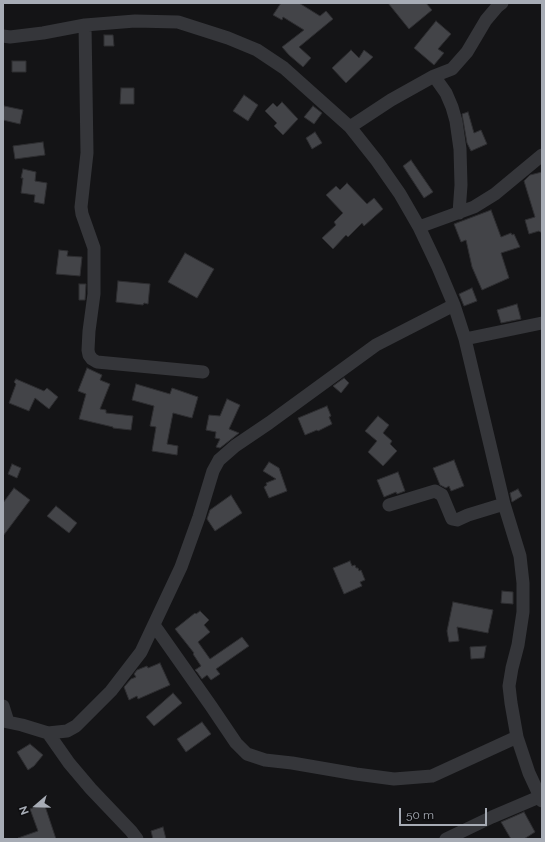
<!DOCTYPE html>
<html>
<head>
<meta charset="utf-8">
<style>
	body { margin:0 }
	#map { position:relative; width:545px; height:842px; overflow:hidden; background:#141416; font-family:Raleway,sans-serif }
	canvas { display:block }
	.frame { position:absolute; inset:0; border:4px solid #a7acb5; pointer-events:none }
	.north { position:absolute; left:16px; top:786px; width:40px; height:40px; -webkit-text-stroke:3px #0f0f11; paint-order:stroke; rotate:250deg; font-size:11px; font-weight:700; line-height:16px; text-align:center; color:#a7acb5 }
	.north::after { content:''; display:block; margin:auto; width:14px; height:18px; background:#a7acb5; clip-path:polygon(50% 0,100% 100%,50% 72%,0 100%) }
	.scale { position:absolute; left:399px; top:808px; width:88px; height:18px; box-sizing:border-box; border:2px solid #a7acb5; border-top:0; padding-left:5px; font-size:12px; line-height:14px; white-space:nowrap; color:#a7acb5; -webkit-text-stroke:3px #0f0f11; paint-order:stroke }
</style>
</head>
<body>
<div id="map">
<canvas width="545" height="842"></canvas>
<div class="frame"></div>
<div class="north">N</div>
<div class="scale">50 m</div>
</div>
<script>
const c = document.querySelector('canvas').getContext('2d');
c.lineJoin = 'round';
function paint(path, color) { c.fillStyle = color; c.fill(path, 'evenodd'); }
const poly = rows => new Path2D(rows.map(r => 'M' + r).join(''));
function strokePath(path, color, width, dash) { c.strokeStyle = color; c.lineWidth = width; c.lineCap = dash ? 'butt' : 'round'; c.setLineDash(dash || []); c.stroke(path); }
const building = poly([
	[281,3,299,3,320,16,326,11,333,19,299,47,311,58,303,67,289,55,282,47,304,30,283,17,282,20,273,15,281,3],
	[388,3,426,3,432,10,409,29,388,3],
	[436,21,451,34,438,49,444,53,434,65,414,48,436,21],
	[104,35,113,35,114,46,104,46,104,35],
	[351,50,359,58,364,50,373,57,346,83,332,68,351,50],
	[12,61,26,61,26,72,12,72,12,61],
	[121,88,134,88,134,104,120,104,121,88],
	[244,95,258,105,248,121,233,111,244,95],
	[282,102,298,119,283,135,274,126,277,123,265,111,273,103,277,107,282,102],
	[4,106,23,110,20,124,3,120,3,113,4,106],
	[313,106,322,113,314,124,304,117,313,106],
	[468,112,474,133,481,130,487,144,471,151,467,143,462,114,468,112],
	[315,132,322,143,312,149,306,138,315,132],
	[43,142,45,155,15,159,13,146,43,142],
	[411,160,433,192,424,198,403,166,411,160],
	[23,169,36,172,35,181,47,183,44,204,34,202,35,195,21,193,23,178,21,178,23,169],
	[542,172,542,232,540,232,539,231,529,234,525,220,535,217,524,181,530,175,542,172],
	[347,183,367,204,374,198,383,209,364,226,362,223,348,237,346,235,333,249,322,238,336,225,334,222,343,213,326,195,336,186,340,190,347,183],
	[491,210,501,237,511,233,512,235,514,234,520,247,501,253,509,278,482,290,472,267,466,240,461,242,454,224,491,210],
	[59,250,68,251,67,256,82,257,80,276,56,274,59,250],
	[185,253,214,269,197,298,168,282,185,253],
	[118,281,150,284,148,304,144,303,143,305,116,302,118,281],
	[79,284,86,284,85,300,79,300,79,284],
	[472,288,477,301,464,306,459,294,472,288],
	[517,304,521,319,501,323,497,310,517,304],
	[87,368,102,375,100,380,110,384,100,409,106,410,106,413,133,416,131,430,113,428,113,427,79,419,86,394,78,391,87,368],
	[344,378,349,383,341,393,333,386,344,378],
	[16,379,44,391,47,388,58,397,49,409,35,398,29,411,9,403,16,384,14,382,16,379],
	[136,384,170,394,172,388,198,397,192,418,173,413,167,444,178,446,177,455,152,451,156,427,150,426,154,406,132,400,136,384],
	[227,399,240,405,229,429,239,433,220,448,216,447,220,439,215,438,216,432,206,430,209,415,220,416,227,399],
	[327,406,331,416,329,417,332,424,318,431,317,430,305,435,298,418,327,406],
	[378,416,389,425,383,433,392,441,390,444,397,451,383,466,368,452,377,441,365,431,378,416],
	[454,460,464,486,451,491,449,486,446,488,440,485,433,468,454,460],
	[269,462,279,468,287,491,269,498,264,487,267,485,266,483,276,479,263,471,269,462],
	[12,464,21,468,17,478,8,474,12,464],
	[398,472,405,491,397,494,396,492,384,497,377,480,398,472],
	[14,488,30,500,3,536,3,503,14,488],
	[518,489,522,496,512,502,510,493,518,489],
	[231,495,242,513,215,531,207,519,210,510,231,495],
	[56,506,77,523,69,533,47,516,56,506],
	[350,561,352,566,355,565,356,568,358,568,359,571,361,570,365,580,360,582,362,586,344,594,333,568,350,561],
	[502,591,513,592,513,604,501,603,502,591],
	[453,602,493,610,488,633,457,627,459,641,449,642,447,631,453,602],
	[200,611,209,620,204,625,210,632,198,642,210,659,242,637,249,646,216,669,220,674,211,680,207,675,202,679,197,672,195,670,201,666,193,654,194,653,175,629,195,613,196,614,200,611],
	[486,646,484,658,471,659,470,647,486,646],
	[160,663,170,685,138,699,137,696,129,700,124,687,131,679,136,677,134,674,137,670,147,666,148,668,160,663],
	[173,693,182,703,154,726,146,717,173,693],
	[202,722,211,734,186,752,177,739,202,722],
	[30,744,43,755,34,766,28,770,17,752,30,744],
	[44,803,56,839,18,839,18,838,38,831,30,809,44,803],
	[524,812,535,832,524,839,511,839,501,822,524,812],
	[163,827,166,839,153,839,151,831,163,827]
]);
paint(building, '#434448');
strokePath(building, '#2e2e31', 1);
strokePath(poly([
	[85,25,87,153,81,207,82,214,94,248,94,294,89,331,88,350,89,355,92,359,97,362,203,372],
	[3,36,10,37,43,33,85,25,135,21,178,22,228,38,257,50,284,68,350,127,377,161,400,194,419,227,438,267,454,305,465,339,504,504,520,556,523,583,523,612,518,645,512,668,509,686,511,703,517,737,529,773,542,801],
	[434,76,446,93,452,107,456,121,460,149,461,185,459,213],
	[350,127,391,100,434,76,452,69,467,52,486,20,497,7,502,3],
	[419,227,474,207,495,194,542,155],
	[465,339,542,323],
	[389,505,435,491,442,495,452,519,457,520,468,515,504,504],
	[154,625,211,706,236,743,247,754,265,760,292,763,356,774,394,779,432,776,517,737],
	[3,706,8,722],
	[3,721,22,725,48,733,67,731,76,726,111,691,141,652,181,567,199,517,213,471,219,460,235,446,269,423,376,345,454,305],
	[48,733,69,763,91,789,131,831,137,839],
	[446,839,492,817,539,797]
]), '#35363a', 13);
</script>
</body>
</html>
